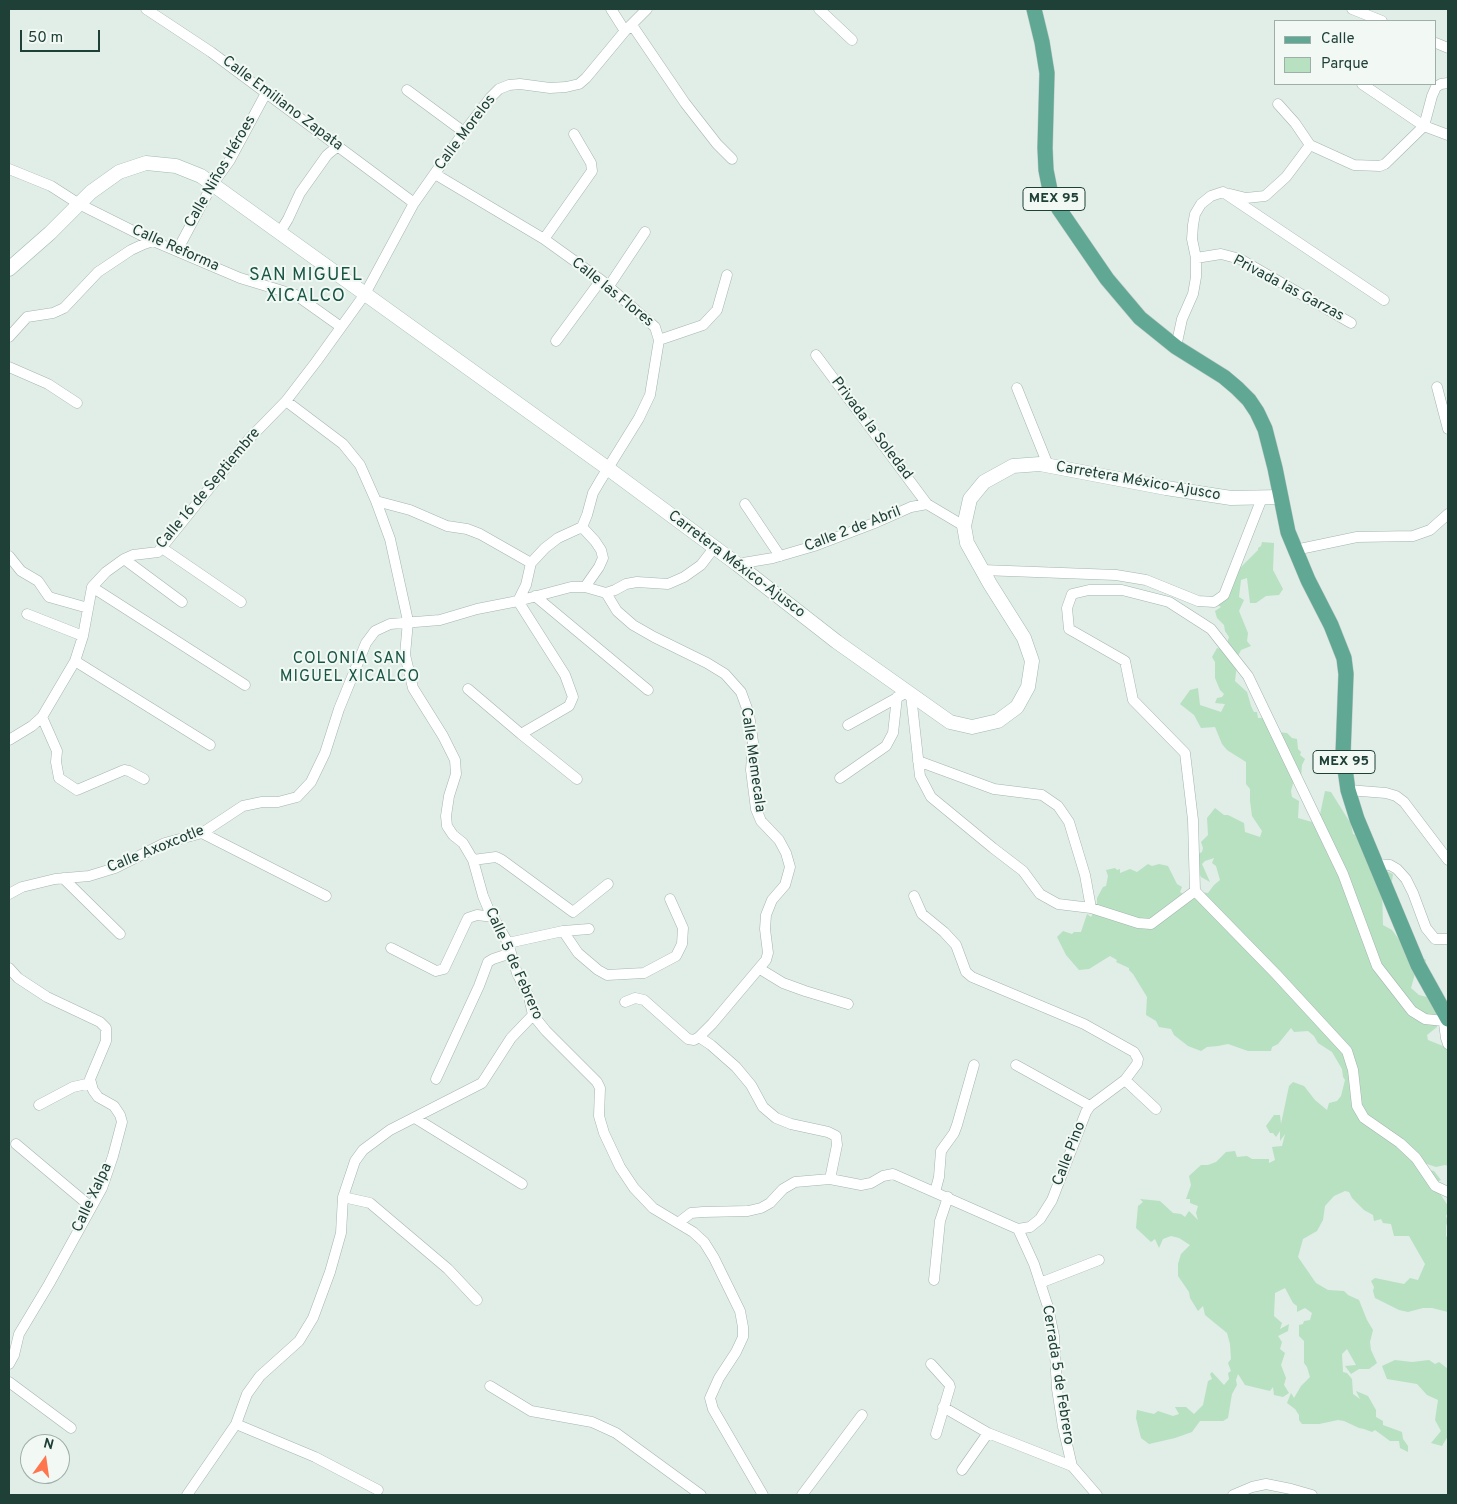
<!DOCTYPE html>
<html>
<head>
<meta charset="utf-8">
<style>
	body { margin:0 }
	#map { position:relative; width:1457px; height:1504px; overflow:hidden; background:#e1ede7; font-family:Overpass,sans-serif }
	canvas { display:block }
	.frame { position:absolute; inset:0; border:10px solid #1f4037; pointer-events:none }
	.legend { position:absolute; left:1274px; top:20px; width:162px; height:65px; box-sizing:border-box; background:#f2f9f5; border:1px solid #9eafa9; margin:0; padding:6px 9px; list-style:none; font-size:15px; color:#1f4037 }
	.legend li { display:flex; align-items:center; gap:10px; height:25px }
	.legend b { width:25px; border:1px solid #9eafa9 }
	.north { position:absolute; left:20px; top:1434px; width:50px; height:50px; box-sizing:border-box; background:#f2f9f5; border:1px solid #9eafa9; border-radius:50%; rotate:14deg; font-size:14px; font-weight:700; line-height:20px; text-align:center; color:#1f4037 }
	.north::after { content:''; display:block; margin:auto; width:18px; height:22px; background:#ff754d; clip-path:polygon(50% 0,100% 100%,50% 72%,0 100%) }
	.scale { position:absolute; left:20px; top:30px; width:80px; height:22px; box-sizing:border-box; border:2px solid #1f4037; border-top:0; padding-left:6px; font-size:15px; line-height:18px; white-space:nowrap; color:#1f4037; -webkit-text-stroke:4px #f2f9f5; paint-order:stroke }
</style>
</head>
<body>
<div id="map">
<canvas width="1457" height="1504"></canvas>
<div class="frame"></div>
<ul class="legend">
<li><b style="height:6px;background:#60a894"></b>Calle</li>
<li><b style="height:14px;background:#b7e1c1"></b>Parque</li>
</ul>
<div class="north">N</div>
<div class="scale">50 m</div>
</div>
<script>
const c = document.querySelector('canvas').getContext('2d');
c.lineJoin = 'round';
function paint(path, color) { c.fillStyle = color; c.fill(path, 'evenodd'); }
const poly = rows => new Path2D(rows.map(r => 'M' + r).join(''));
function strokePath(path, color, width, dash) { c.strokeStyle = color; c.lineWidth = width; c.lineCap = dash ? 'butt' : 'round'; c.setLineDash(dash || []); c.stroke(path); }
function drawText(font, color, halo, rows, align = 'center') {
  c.font = font + ' Overpass,sans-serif'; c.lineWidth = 4; c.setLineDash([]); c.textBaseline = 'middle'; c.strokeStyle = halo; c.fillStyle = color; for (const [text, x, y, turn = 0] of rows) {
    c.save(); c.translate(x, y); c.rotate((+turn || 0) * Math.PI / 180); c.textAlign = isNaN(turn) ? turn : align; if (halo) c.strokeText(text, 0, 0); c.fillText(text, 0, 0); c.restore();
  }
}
paint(poly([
	[1262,542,1274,543,1273,570,1283,589,1279,595,1266,596,1256,603,1250,603,1247,578,1241,580,1239,597,1244,600,1239,611,1248,633,1247,641,1251,646,1241,650,1238,656,1235,681,1247,692,1251,706,1254,712,1257,712,1258,718,1263,718,1277,732,1287,733,1292,738,1297,739,1298,749,1301,752,1300,755,1305,759,1302,765,1301,777,1292,774,1290,777,1294,780,1291,791,1292,797,1299,801,1298,818,1312,822,1319,819,1325,791,1331,792,1351,824,1353,834,1356,835,1377,867,1393,874,1392,881,1382,889,1383,925,1392,930,1401,942,1426,960,1425,963,1418,963,1411,988,1419,995,1427,997,1431,1001,1439,1015,1437,1027,1427,1035,1428,1040,1448,1048,1448,1166,1445,1165,1436,1167,1427,1164,1425,1169,1434,1171,1441,1180,1437,1182,1441,1195,1448,1206,1448,1212,1446,1216,1448,1221,1446,1226,1446,1236,1448,1238,1448,1312,1432,1308,1423,1308,1408,1312,1399,1310,1375,1298,1373,1291,1374,1287,1371,1281,1375,1278,1404,1284,1410,1278,1418,1280,1425,1264,1409,1236,1394,1236,1391,1224,1383,1223,1381,1219,1374,1221,1373,1215,1364,1210,1352,1198,1349,1192,1345,1191,1334,1196,1325,1206,1323,1220,1317,1231,1303,1239,1298,1257,1316,1283,1328,1290,1344,1291,1348,1295,1359,1300,1367,1320,1373,1330,1370,1342,1371,1350,1377,1363,1369,1369,1359,1369,1351,1374,1345,1366,1356,1365,1347,1349,1342,1354,1343,1372,1347,1373,1352,1379,1353,1394,1360,1399,1356,1391,1368,1396,1376,1410,1376,1417,1383,1421,1383,1425,1402,1432,1403,1439,1408,1446,1408,1452,1400,1448,1399,1441,1390,1441,1375,1430,1372,1432,1364,1429,1359,1428,1344,1421,1338,1420,1319,1424,1302,1424,1299,1420,1299,1415,1295,1409,1287,1403,1291,1393,1294,1398,1301,1386,1310,1377,1307,1367,1304,1363,1304,1341,1299,1336,1299,1325,1303,1324,1304,1321,1310,1320,1312,1313,1305,1308,1297,1312,1297,1306,1293,1303,1285,1288,1275,1293,1274,1316,1282,1323,1280,1329,1289,1324,1288,1331,1278,1336,1282,1342,1280,1349,1285,1353,1281,1365,1286,1378,1284,1385,1289,1393,1283,1397,1274,1395,1273,1387,1270,1391,1245,1385,1238,1374,1236,1380,1237,1385,1232,1394,1228,1418,1223,1421,1200,1421,1192,1432,1175,1438,1149,1444,1141,1438,1136,1418,1137,1410,1154,1414,1158,1411,1173,1416,1179,1414,1175,1407,1186,1407,1194,1414,1203,1405,1208,1381,1212,1379,1210,1374,1212,1372,1224,1385,1229,1379,1228,1373,1231,1371,1228,1363,1231,1359,1230,1344,1227,1333,1205,1315,1203,1306,1198,1311,1190,1298,1189,1292,1178,1276,1178,1264,1181,1254,1190,1245,1179,1238,1171,1236,1163,1239,1159,1248,1155,1239,1151,1242,1136,1228,1138,1206,1143,1202,1140,1199,1160,1201,1173,1213,1181,1214,1185,1217,1189,1211,1198,1220,1196,1213,1198,1206,1190,1203,1190,1199,1186,1199,1191,1185,1189,1176,1201,1165,1208,1165,1216,1162,1226,1152,1235,1151,1237,1157,1247,1156,1252,1159,1269,1159,1269,1163,1275,1160,1272,1147,1282,1146,1285,1134,1280,1141,1280,1131,1276,1137,1273,1133,1270,1133,1266,1126,1274,1115,1280,1115,1281,1124,1289,1086,1293,1082,1304,1086,1315,1100,1327,1110,1329,1103,1337,1101,1341,1096,1345,1080,1343,1077,1342,1069,1332,1052,1318,1043,1314,1036,1308,1031,1294,1032,1291,1028,1278,1044,1272,1047,1271,1051,1248,1051,1228,1044,1218,1046,1207,1047,1201,1051,1188,1046,1174,1035,1171,1029,1159,1027,1156,1021,1146,1015,1147,997,1133,974,1129,970,1129,968,1116,962,1117,960,1110,956,1089,969,1079,970,1066,955,1057,937,1063,931,1072,934,1074,932,1081,932,1087,914,1091,917,1097,905,1097,898,1103,887,1106,886,1108,876,1106,870,1115,868,1117,870,1120,869,1120,873,1130,869,1137,872,1148,864,1152,866,1159,864,1168,866,1177,884,1182,887,1180,892,1189,897,1196,899,1200,892,1208,893,1214,885,1220,880,1216,866,1212,863,1214,858,1205,861,1202,864,1210,882,1201,877,1195,864,1194,856,1202,852,1203,848,1201,842,1208,835,1207,818,1215,808,1224,815,1228,815,1244,823,1245,832,1260,837,1262,831,1252,816,1250,801,1250,789,1246,784,1246,762,1227,750,1222,744,1215,727,1201,728,1194,715,1180,704,1190,690,1198,688,1200,705,1221,712,1225,704,1215,703,1217,698,1222,697,1224,694,1220,690,1215,678,1215,662,1212,657,1217,648,1221,649,1227,643,1229,637,1225,631,1224,625,1217,618,1215,611,1221,607,1213,602,1228,580,1258,550,1258,548,1261,546],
	[1395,1360,1412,1362,1429,1360,1435,1364,1439,1362,1448,1369,1448,1446,1448,1436,1442,1446,1431,1443,1441,1431,1435,1420,1438,1400,1427,1395,1417,1384,1387,1379,1382,1366]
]), '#b7e1c1');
const street = poly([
	[146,9,211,52,414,203],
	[611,9,625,31],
	[819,9,852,40],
	[1352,9,1382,21],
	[632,25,685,103,717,144,732,159],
	[1436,43,1448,48],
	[1362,84,1424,126,1448,135],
	[407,90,464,132],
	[1278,104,1295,123,1310,145,1354,165,1380,166,1385,164,1424,126,1432,96,1436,87,1441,84,1448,83],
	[9,169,51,186,79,204,153,241,240,278,296,295,341,327],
	[435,174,544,239,601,280,655,327,659,340,650,395,639,418,600,481,593,493,587,515,582,527],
	[1230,194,1246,198,1265,196,1286,177,1310,145],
	[280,232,288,219,300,193,327,155,338,146],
	[544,239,592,171,591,163,574,134],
	[177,251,212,185,230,160,266,93],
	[1196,258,1221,254,1240,259,1351,323],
	[609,286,645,232],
	[9,337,27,317,53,313,64,308,98,272,131,250,144,244,153,241],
	[659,340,703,325,717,310,727,275],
	[556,341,601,280],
	[1176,347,1182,319,1193,294,1196,277,1196,258,1192,239,1193,225,1195,214,1201,204,1211,196,1223,192,1384,300],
	[816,355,927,504],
	[9,367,48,384,77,403],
	[1437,387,1448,429],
	[1017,388,1048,465],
	[286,401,343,444,360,465,376,501,390,539,408,621,405,655,413,688,443,736,455,760,456,774,449,796,446,816,447,826,453,835,463,843,473,860,483,896,488,908,508,943,517,973,529,997,533,1015,546,1031,597,1082,600,1088,599,1116,604,1133,620,1167,634,1188,653,1208,693,1232,704,1242,714,1258,740,1311,743,1327,743,1337,736,1352,719,1378,710,1398,713,1409,763,1495],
	[376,501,410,510,447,526,467,529,480,534,531,563],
	[745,504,780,556],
	[582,527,595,541,601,550,603,558,599,567,585,587],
	[162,548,241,602],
	[1295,550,1357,537,1413,536,1430,530,1448,514],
	[9,556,21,571,38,581,49,597,88,608],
	[124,559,182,602],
	[737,564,773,558,814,546,877,522,911,507,927,504,964,526],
	[982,570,1116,575,1146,580,1198,601,1214,602,1224,595,1262,498],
	[92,587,245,685],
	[606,593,617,611,633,625,654,637,707,663,725,674,741,692,749,714,753,742,751,770,756,809,761,821,779,840,786,853,790,867,785,885,772,900,766,915,765,929,768,953,766,960,712,1024,699,1037,711,1045,736,1067,751,1085,763,1107,776,1118,791,1124,828,1132,836,1136,837,1145,830,1179],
	[535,596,648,690],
	[27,614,83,636],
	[75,661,210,745],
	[468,689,521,734,577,779],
	[911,695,920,776,931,797,993,848,1023,871,1040,894,1058,904,1091,908,1138,923,1151,924,1195,891],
	[42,717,57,751,56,762,59,778,77,790,124,770,129,771,144,779],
	[848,725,902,695],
	[521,734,569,706,573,697,565,675,518,601,526,585,531,563,545,548,558,538,582,527],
	[9,740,32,726,42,717,75,661,83,636,92,587,106,572,124,559,133,555,158,552,249,439,286,401,316,362,365,294,414,203,464,132,490,98,499,89,509,85,520,84,550,88,566,87,579,84,586,78,625,31,647,9],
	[918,761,994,789,1042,795,1058,806,1069,822,1085,875,1091,908],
	[840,778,886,746,893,733,897,697],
	[1348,790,1386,793,1396,796,1404,802,1448,860],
	[202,833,326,896],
	[473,860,496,857,502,860,573,912,608,884],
	[1375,864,1390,865,1397,869,1406,879,1413,893,1426,928,1435,939,1448,939],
	[63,878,120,934],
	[9,894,22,887,55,879,89,876,115,868,165,843,202,833,243,806,262,802,278,802,297,797,311,782,325,753,339,709,366,643,375,631,390,624,440,620,477,609,518,601,571,587,585,587,606,593,615,590,626,584,637,582,668,584,684,577,701,565,714,548],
	[914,896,922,914,944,932,956,945,966,972,972,977,1084,1024,1134,1052,1138,1059,1137,1064,1125,1080,1156,1109],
	[563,931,578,953,598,970,607,975,644,973,676,956,682,944,683,928,670,899],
	[508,943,563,931,589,929],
	[391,948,436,971,444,969,468,918,477,915,494,917],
	[9,968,18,978,47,997,100,1022,106,1028,106,1041,90,1079,93,1090,98,1097,114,1106,120,1115,122,1122,113,1156,102,1188,49,1284,19,1334,14,1355,9,1364],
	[760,969,783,983,805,991,848,1004],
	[625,1002,635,998,644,1000,688,1039,694,1040,699,1037],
	[1443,1016,1446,1038,1448,1044],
	[1444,1021,1425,1019,1412,1011,1377,966,1343,874,1248,676,1211,629,1169,602,1122,590,1089,590,1072,594,1067,608,1069,629,1125,661,1133,700,1185,753,1193,820,1195,891,1276,974,1347,1051,1353,1070,1357,1106,1364,1118,1400,1143,1416,1158,1435,1186,1448,1192],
	[1016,1065,1090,1106],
	[436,1079,479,986,488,962,493,959,511,953],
	[39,1105,73,1087,91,1083],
	[415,1118,522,1184],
	[16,1144,91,1207],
	[935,1192,939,1177,941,1151,954,1133,957,1125,974,1065],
	[343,1197,370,1203,448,1269,477,1300],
	[678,1223,691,1213,703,1212,748,1211,761,1208,770,1203,783,1189,795,1182,830,1179,861,1185,871,1183,883,1176,893,1174,1018,1229,1034,1264,1048,1307,1054,1336,1057,1389,1063,1427,1072,1466,1097,1495],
	[1018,1229,1030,1227,1040,1219,1052,1200,1086,1112,1090,1106,1125,1080],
	[934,1280,940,1221,948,1197],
	[1040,1283,1099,1260],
	[931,1364,949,1384,950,1387,936,1434],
	[9,1382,71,1428],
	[490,1386,531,1411,592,1422,616,1433,701,1495],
	[943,1407,988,1433],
	[236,1424,315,1457,378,1490],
	[962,1470,988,1433,1072,1466],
	[187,1495,236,1424,247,1394,260,1376,299,1341,313,1318,330,1272,341,1233,343,1197,355,1161,363,1150,390,1130,482,1083,511,1038,533,1015],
	[802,1495,862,1415],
	[1233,1495,1252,1487,1266,1484,1291,1489,1312,1495]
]);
const secondary = poly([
	[9,269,50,233,91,192,119,172,146,163,176,166,201,176,610,470,737,564,837,642,950,722,972,727,998,721,1017,707,1028,687,1032,661,1024,638,990,584,967,543,964,526,970,499,984,482,1013,466,1040,464,1166,488,1231,498,1280,497]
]);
const primary = poly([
	[1034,9,1042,42,1047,73,1045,148,1046,170,1050,190,1059,209,1107,279,1140,318,1176,347,1224,377,1237,388,1249,400,1257,412,1265,429,1275,468,1288,532,1308,580,1331,625,1344,658,1346,674,1343,755,1348,790,1357,819,1418,965,1448,1019]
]);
strokePath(street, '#a3b6af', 11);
strokePath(secondary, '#9ebbb0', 15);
strokePath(primary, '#c0cac7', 16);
strokePath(street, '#fff', 10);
strokePath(secondary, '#fff', 14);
strokePath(primary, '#60a894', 15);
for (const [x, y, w] of [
	[1054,199,62],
	[1344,762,62]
]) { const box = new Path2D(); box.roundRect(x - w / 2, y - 11.5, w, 23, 4); c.fillStyle = '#f2f9f5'; c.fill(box); strokePath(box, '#1f4037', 1); }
drawText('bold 14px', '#1f4037', null, [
	["MEX 95",1054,199],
	["MEX 95",1344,762]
]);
drawText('15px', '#1f4037', '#f2f9f5', [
	["Calle Emiliano Zapata",282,104,37],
	["Calle Morelos",466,133,-53],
	["Calle Niños Héroes",221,172,-60],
	["Calle Reforma",175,249,24],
	["Privada las Garzas",1288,289,28],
	["Calle las Flores",612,293,39],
	["Privada la Soledad",871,429,53],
	["Carretera México-Ajusco",1138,482,10],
	["Calle 16 de Septiembre",209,489,-50],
	["Calle 2 de Abril",853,530,-21],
	["Carretera México-Ajusco",736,565,37],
	["Calle Memecala",752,760,82],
	["Calle Axoxcotle",156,850,-22],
	["Calle 5 de Febrero",513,964,66],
	["Calle Pino",1070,1154,-69],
	["Calle Xalpa",93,1198,-65],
	["Cerrada 5 de Febrero",1057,1375,81]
]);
c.letterSpacing = '1px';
drawText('16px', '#185545', '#f2f9f5', [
	["COLONIA SAN",350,660],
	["MIGUEL XICALCO",350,678]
]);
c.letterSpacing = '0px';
c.letterSpacing = '1px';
drawText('18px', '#185545', '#f2f9f5', [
	["SAN MIGUEL",306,276],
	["XICALCO",306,297]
]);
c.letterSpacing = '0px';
</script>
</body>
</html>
